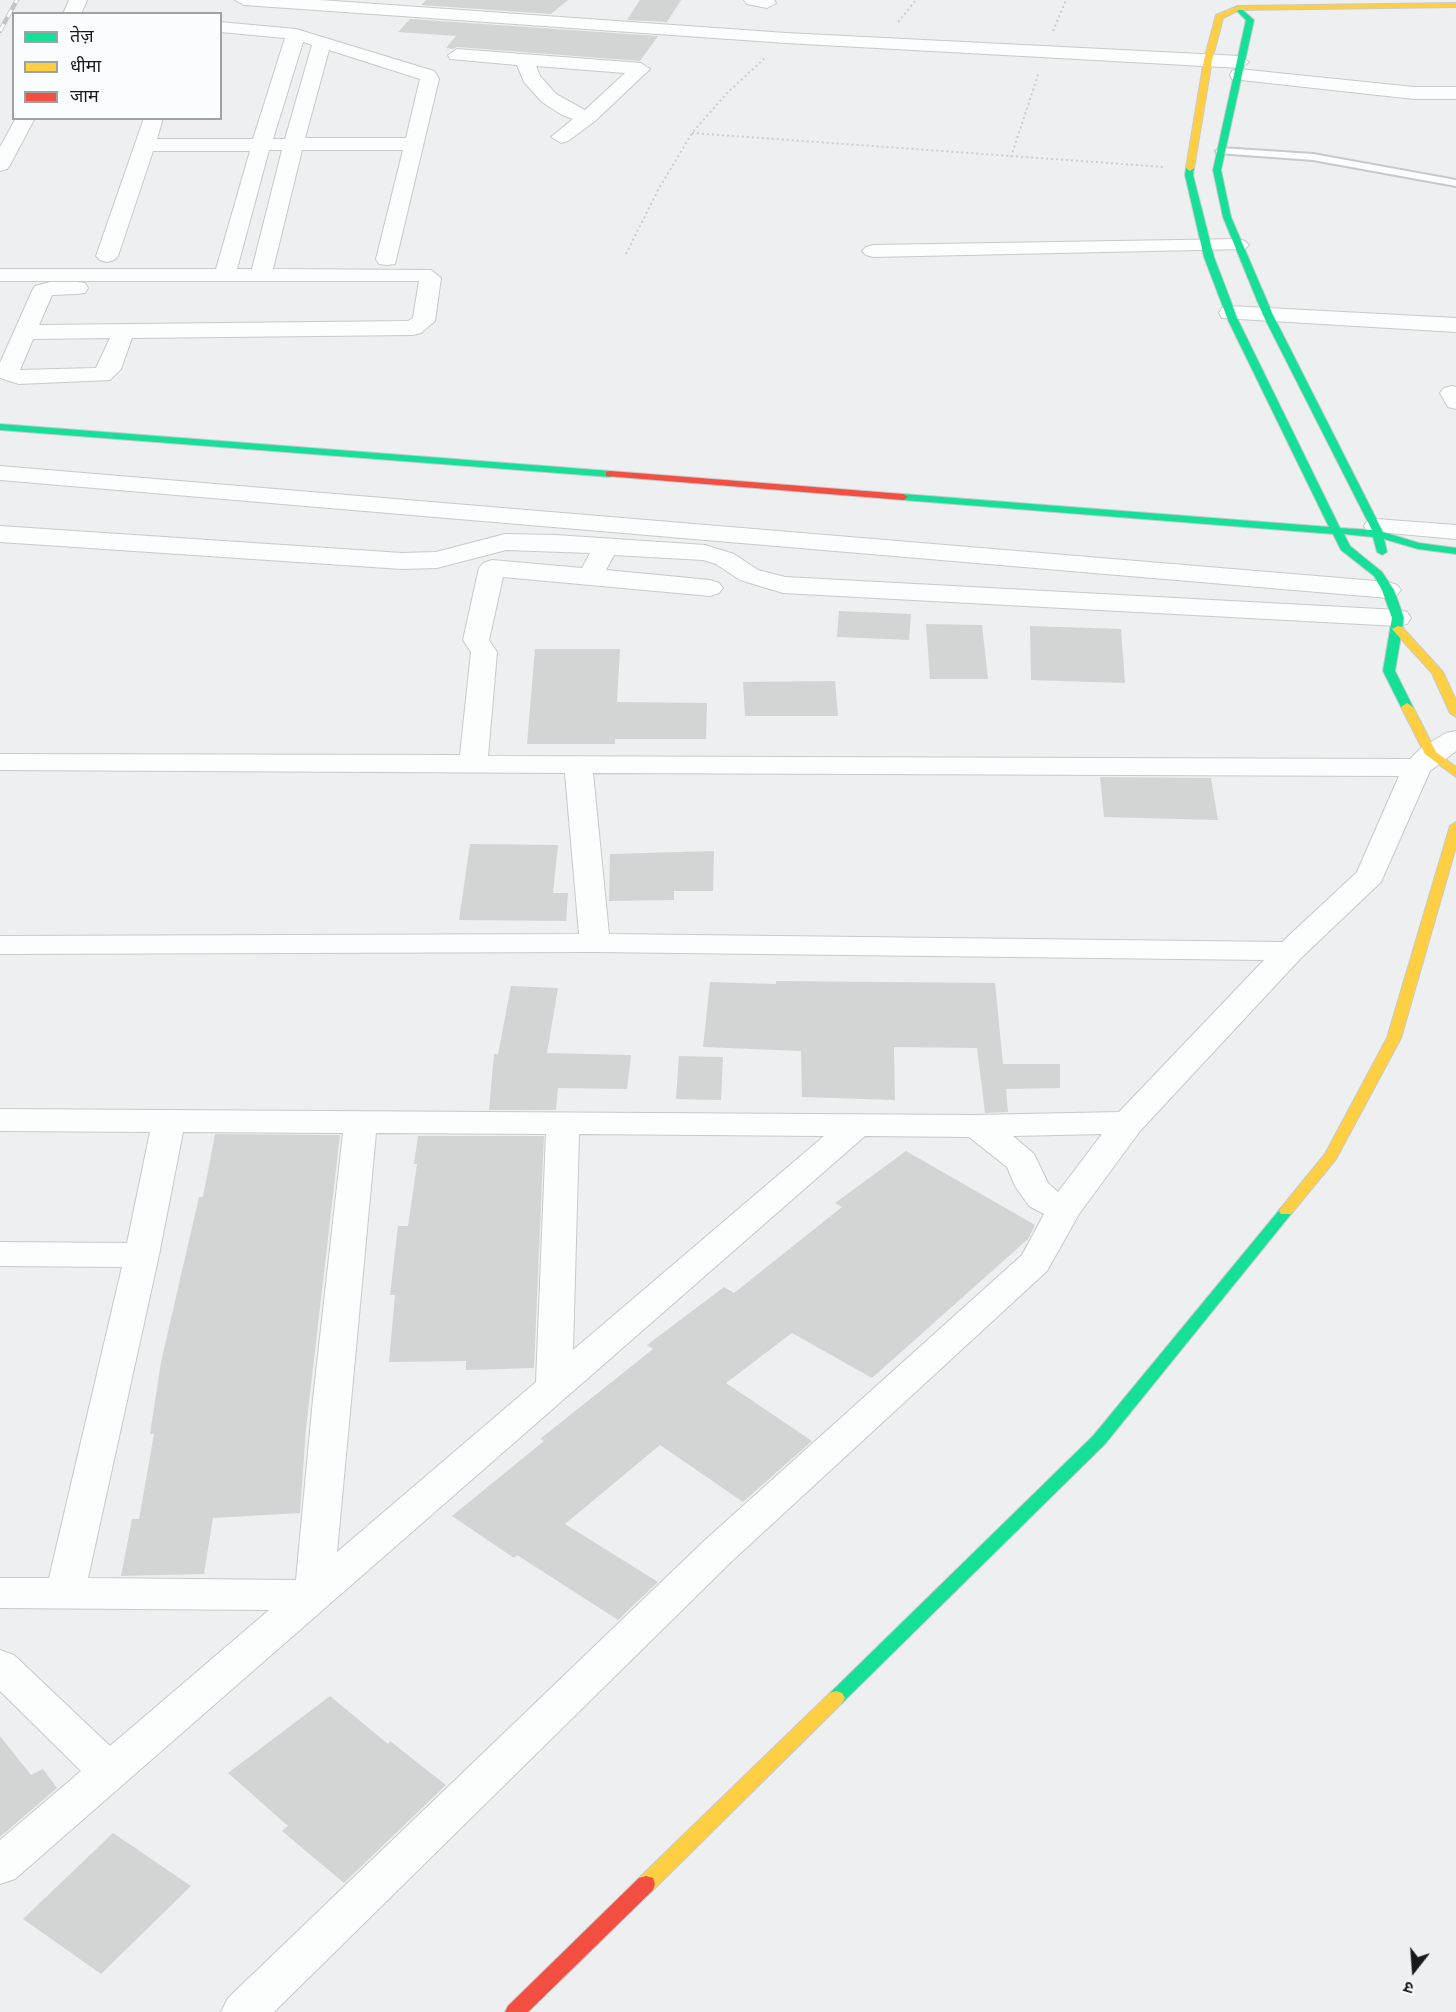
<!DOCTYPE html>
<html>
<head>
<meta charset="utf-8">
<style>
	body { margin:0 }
	#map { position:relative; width:1456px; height:2012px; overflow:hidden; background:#edeff0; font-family:Roboto,"Noto Sans Devanagari",sans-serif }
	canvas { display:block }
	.legend { position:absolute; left:12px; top:12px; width:210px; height:108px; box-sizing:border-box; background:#f9fdfe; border:2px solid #9fa2a3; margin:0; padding:8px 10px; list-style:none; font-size:18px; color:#18191a }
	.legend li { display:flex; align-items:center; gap:12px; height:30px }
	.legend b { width:30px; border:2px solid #9fa2a3 }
	.north { position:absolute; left:1384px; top:1940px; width:60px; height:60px; -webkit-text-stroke:4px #f9fdfe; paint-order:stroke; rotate:197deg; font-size:16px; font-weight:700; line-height:24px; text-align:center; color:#18191a }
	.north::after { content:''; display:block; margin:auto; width:21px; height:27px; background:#18191a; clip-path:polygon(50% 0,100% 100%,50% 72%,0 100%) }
</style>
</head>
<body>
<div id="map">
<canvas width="1456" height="2012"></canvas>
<ul class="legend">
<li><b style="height:8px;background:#16e098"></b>तेज़</li>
<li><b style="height:8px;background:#ffcf43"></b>धीमा</li>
<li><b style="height:8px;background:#f24e42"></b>जाम</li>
</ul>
<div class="north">उ</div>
</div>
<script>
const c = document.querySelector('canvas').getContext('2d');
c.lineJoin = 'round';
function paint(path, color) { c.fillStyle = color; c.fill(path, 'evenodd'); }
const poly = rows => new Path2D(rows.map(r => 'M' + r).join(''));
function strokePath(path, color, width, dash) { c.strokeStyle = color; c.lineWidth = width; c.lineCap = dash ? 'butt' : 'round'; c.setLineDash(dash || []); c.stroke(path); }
paint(poly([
	[426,0,568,0,551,14,421,5],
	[640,0,681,0,667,22,627,20],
	[410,19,658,36,640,61,457,47,453,49,446,48,456,36,398,32],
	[839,611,911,614,909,640,837,637],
	[926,624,982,625,988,679,930,679],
	[1030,626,1121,629,1125,683,1031,680],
	[535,649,620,649,617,702,707,703,706,739,615,739,615,744,527,744],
	[835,681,838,716,745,716,743,682],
	[1100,777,1211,778,1218,820,1104,817],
	[470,844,558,845,553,893,568,893,566,921,459,920],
	[714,851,713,891,674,891,674,900,609,901,610,854],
	[776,981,995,983,1003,1064,1060,1064,1060,1088,1006,1089,1008,1112,985,1113,977,1048,894,1047,895,1100,802,1097,801,1051,703,1047,710,982,776,984],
	[511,986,558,988,547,1053,631,1055,627,1089,558,1088,556,1110,489,1110,494,1054,498,1054],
	[679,1056,723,1057,721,1100,676,1099],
	[215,1134,340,1135,306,1428,300,1513,213,1518,204,1574,121,1576,132,1519,139,1519,154,1434,150,1434,161,1362,199,1197,203,1197],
	[418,1136,544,1136,534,1368,466,1370,466,1361,389,1362,395,1295,390,1295,398,1226,408,1226,417,1164,414,1164],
	[906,1151,1035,1225,1028,1239,872,1378,792,1333,726,1383,812,1441,743,1502,660,1445,565,1524,658,1582,618,1620,517,1555,514,1558,452,1516,544,1441,540,1439,653,1349,647,1345,724,1287,734,1293,842,1207,835,1203],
	[330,1696,388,1744,390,1741,446,1785,344,1883,282,1831,288,1826,228,1773],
	[0,1736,31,1775,43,1769,57,1788,0,1837],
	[113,1833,191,1886,101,1974,23,1919]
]), '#d3d5d5');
const lane = poly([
	[1221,148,1313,154,1456,180,1456,186,1313,160,1217,153,1216,151,1221,148]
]);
const street = poly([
	[69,0,87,0,81,14,63,14,69,0],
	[235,0,320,0,786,33,1240,56,1249,62,1240,68,786,43,244,5,235,0],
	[744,0,774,0,776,3,767,8,747,4,744,0],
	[220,22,296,29,434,71,437,75,439,79,395,264,387,265,379,264,376,259,403,150,302,150,273,269,431,270,441,278,435,321,421,333,413,335,132,338,121,369,110,380,19,384,0,378,0,363,32,291,35,286,50,282,77,282,85,283,88,288,85,293,77,294,52,295,39,325,408,321,413,318,419,281,0,281,0,269,216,269,250,151,153,151,118,256,114,260,107,262,100,260,96,256,144,118,163,118,157,139,253,139,285,38,220,32,220,22],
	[303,42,312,45,285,139,273,139,303,42],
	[329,50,420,79,406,138,305,138,329,50],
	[269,150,282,150,252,269,237,269,269,150],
	[110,338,96,368,20,370,33,339,110,338],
	[457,49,641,63,650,69,595,121,568,141,561,143,551,137,573,119,562,115,542,102,524,82,517,65,450,59,448,55,457,49],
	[536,66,625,73,585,110,556,94,540,76,536,66],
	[1239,69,1414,87,1456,87,1456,99,1414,99,1232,79,1230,75,1232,71,1239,69],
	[16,118,35,118,10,165,7,169,0,171,0,147,16,118],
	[1238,239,1245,241,1249,245,1245,249,873,257,866,255,862,251,866,247,873,245,1238,239],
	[1230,306,1456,318,1456,332,1222,318,1219,313,1222,308,1230,306],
	[1452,386,1456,387,1456,409,1448,407,1440,393,1444,388,1452,386],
	[0,466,1388,582,1397,585,1401,590,1397,595,1388,598,0,480,0,466],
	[1376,519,1456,525,1456,539,1367,531,1364,526,1367,521,1376,519],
	[0,526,402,553,436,552,505,534,555,535,705,545,734,554,758,570,785,577,1398,610,1407,612,1411,618,1407,624,1398,626,783,593,740,580,716,564,703,560,614,555,606,570,710,580,719,583,723,588,719,593,710,596,503,577,489,640,497,652,488,756,1410,759,1421,748,1446,733,1456,731,1456,751,1430,771,1381,882,1301,958,1140,1131,1079,1214,1047,1271,732,1561,274,2012,221,2012,228,1998,704,1541,1022,1255,1044,1214,1029,1206,1015,1186,1007,1167,969,1137,865,1136,15,1879,0,1884,0,1840,81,1771,0,1691,0,1650,14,1655,110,1746,269,1610,0,1608,0,1578,49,1578,122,1267,0,1266,0,1242,127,1243,150,1132,0,1131,0,1109,976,1115,1119,1112,1264,960,595,952,0,954,0,936,579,934,565,773,0,770,0,754,460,755,471,652,463,640,479,568,483,563,492,560,582,568,590,553,506,550,437,568,402,569,0,542,0,526],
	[593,773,1399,776,1357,872,1282,942,609,934,593,773],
	[183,1132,343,1133,313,1399,296,1580,88,1578,159,1255,183,1132],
	[376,1133,546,1134,536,1382,337,1552,376,1133],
	[579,1134,824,1136,573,1350,579,1134],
	[1102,1134,1058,1192,1048,1183,1034,1154,1013,1136,1102,1134]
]);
const fast = poly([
	[1238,6,1254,20,1221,170,1231,217,1273,315,1383,532,1419,543,1456,548,1456,554,1418,549,1384,539,1387,552,1382,555,1377,552,1373,537,1344,534,1350,546,1382,572,1394,590,1404,618,1395,671,1413,707,1407,711,1401,707,1383,671,1392,618,1382,590,1374,576,1341,550,1333,534,903,500,898,497,903,494,1329,527,1228,320,1204,257,1185,175,1186,168,1190,165,1194,168,1193,175,1214,257,1238,320,1340,528,1372,530,1263,315,1223,217,1213,170,1246,20,1234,8,1238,6],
	[0,424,610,471,615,474,610,477,0,430,0,424],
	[1286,1206,1291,1208,1293,1211,1291,1214,1105,1444,842,1703,836,1705,830,1703,827,1698,830,1693,1093,1436,1281,1208,1286,1206]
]);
const slow = poly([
	[1456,3,1456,7,1239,10,1223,18,1212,60,1194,168,1190,171,1186,168,1204,60,1216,15,1238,6,1456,3],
	[1398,626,1402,627,1443,672,1456,700,1456,717,1450,713,1432,673,1392,629,1398,626],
	[1407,703,1413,707,1436,752,1456,767,1456,777,1425,754,1401,707,1407,703],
	[1456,822,1456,847,1401,1038,1336,1159,1291,1214,1281,1214,1279,1211,1281,1208,1325,1154,1387,1038,1450,826,1456,822],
	[836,1691,842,1693,845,1698,842,1703,653,1890,646,1892,639,1890,637,1884,639,1878,830,1693,836,1691]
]);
const jam = poly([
	[610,471,903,494,908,497,903,500,606,476,606,472,610,471],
	[646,1876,653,1878,655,1884,653,1890,528,2012,505,2012,508,2006,639,1878,646,1876]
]);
strokePath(lane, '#c8caca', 4);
strokePath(street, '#c8caca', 2);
strokePath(fast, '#c8caca', 2);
strokePath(slow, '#c8caca', 2);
strokePath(jam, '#c8caca', 2);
strokePath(poly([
	[898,22,916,0],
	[1053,31,1066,0],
	[692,133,1164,167],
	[1011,157,1039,72],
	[626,254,658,190,692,133,728,92,765,58]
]), '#cdcece', 2, [2, 3]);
paint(lane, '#fcfdfd');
paint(street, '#fcfdfd');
paint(fast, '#16e098');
paint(slow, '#ffcf43');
paint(jam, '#f24e42');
const rail = poly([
	[0,31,17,0]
]);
strokePath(rail, '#c3c4c4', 4.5);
strokePath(rail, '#f9fdfe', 3, [8]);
</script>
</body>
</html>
